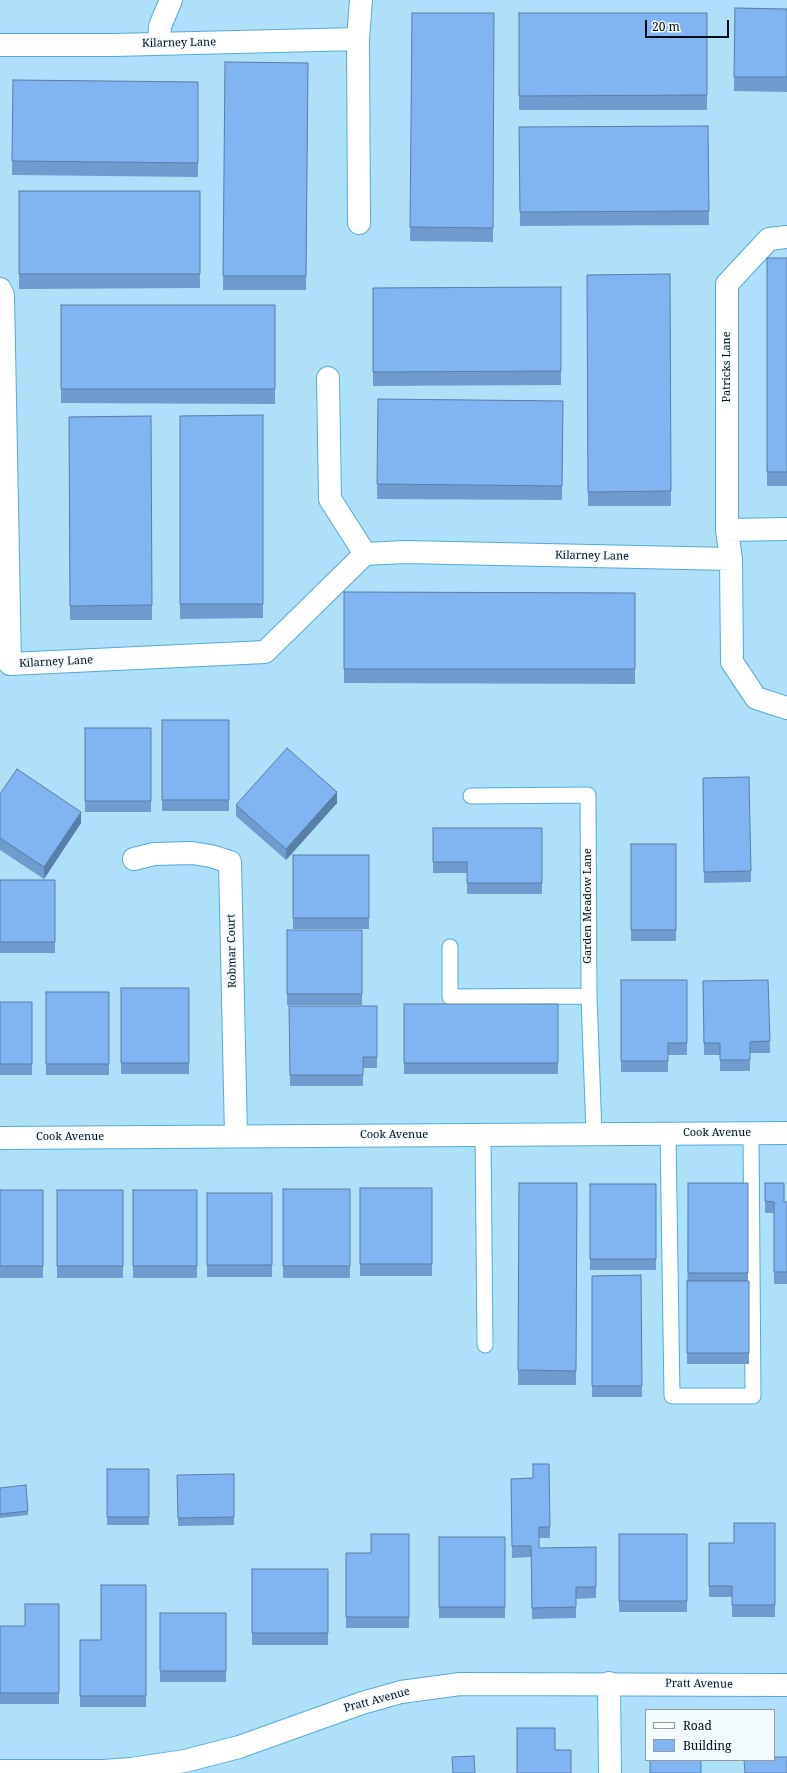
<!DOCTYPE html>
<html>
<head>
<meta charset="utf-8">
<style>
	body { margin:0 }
	#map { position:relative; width:787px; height:1773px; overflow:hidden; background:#aee0fa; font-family:"Noto Serif",serif }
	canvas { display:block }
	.legend { position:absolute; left:645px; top:1709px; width:130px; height:52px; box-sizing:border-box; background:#f2fafe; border:1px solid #919ba1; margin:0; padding:5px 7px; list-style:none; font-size:12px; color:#000d16 }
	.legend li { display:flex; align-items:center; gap:8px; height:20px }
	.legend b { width:20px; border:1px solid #919ba1 }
	.scale { position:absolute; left:645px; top:20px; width:84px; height:18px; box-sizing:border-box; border:2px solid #000d16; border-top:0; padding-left:5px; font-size:12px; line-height:14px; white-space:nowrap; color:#000d16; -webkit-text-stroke:3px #f2fafe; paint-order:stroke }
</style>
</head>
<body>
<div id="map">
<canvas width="787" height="1773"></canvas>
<ul class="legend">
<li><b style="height:5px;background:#fff"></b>Road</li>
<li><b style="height:11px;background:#7fb5f2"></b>Building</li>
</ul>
<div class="scale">20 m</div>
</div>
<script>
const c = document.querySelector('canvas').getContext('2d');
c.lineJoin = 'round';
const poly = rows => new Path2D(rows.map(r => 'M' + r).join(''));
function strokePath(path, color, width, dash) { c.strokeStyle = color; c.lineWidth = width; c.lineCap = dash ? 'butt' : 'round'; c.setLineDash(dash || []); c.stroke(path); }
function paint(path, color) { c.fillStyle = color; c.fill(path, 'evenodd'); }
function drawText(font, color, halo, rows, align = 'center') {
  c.font = font + ' "Noto Serif",serif'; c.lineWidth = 3; c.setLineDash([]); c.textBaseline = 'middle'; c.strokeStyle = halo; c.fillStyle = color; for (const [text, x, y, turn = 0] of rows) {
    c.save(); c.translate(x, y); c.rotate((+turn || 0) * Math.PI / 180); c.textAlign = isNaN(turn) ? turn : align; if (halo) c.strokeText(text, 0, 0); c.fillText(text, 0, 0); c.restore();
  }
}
const service = poly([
	[471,796,588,795,589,996,594,1134],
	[450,947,450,997,589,996],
	[483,1134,485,1345],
	[668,1134,672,1396,753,1396,751,1133]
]);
const minor = poly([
	[159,43,160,26,171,0],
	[0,45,114,45,358,39],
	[359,223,358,39,361,0],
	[787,237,769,239,727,284,727,530,731,559,732,662,756,698,787,708],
	[0,289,3,295,10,664,265,652,365,554,405,552,731,559],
	[328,378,330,499,365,554],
	[727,530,787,529],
	[134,859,154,854,192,853,211,856,230,862,236,1136],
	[0,1138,787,1133],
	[609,1683,610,1773],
	[0,1771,103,1771,131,1769,185,1761,239,1747,362,1703,401,1692,460,1684,787,1685]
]);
strokePath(service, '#54abd7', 17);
strokePath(minor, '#54abd7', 24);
strokePath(service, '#fff', 15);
strokePath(minor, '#fff', 22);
paint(poly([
	[735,8,787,9,787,92,734,91],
	[412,13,494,13,493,242,410,241],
	[519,13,707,13,707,110,519,110],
	[225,62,308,63,306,290,223,290],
	[13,80,198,82,198,177,12,175],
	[708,126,709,225,520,226,519,127],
	[19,191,200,191,200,288,19,289],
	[767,258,787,258,787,486,767,486],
	[670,274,671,506,588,506,587,275],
	[561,287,561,385,373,386,373,288],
	[61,305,275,305,275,404,61,403],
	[378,399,563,401,562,500,377,499],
	[263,415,263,618,180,619,180,416],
	[151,416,152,620,70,620,69,417],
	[344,592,635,593,635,684,344,683],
	[162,720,229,720,229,811,162,811],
	[85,728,151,728,151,812,85,812],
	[749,777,751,882,704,883,703,778],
	[0,794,81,823,44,879,0,850],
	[337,803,286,860,236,816,236,805],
	[433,828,542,828,542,894,467,894,467,873,433,873],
	[631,844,676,844,676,941,631,941],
	[293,855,369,855,369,929,293,929],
	[0,880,55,880,55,953,0,953],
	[287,930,362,930,362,1005,287,1005],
	[621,980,687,980,687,1055,668,1055,668,1072,621,1072],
	[768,980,770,1053,750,1053,750,1071,720,1071,720,1055,704,1055,703,981],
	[121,988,189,988,189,1074,121,1074],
	[46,992,109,992,109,1075,46,1075],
	[0,1002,32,1002,32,1075,0,1075],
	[404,1004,558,1004,558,1074,404,1074],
	[289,1006,377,1006,377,1068,363,1068,363,1086,290,1086],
	[519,1183,577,1183,576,1385,518,1385],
	[688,1183,748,1183,748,1281,749,1281,749,1364,687,1364],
	[765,1183,784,1202,787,1202,787,1284,774,1284,774,1213,765,1213],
	[590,1184,656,1184,656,1270,590,1270],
	[360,1188,432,1188,432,1276,360,1276],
	[283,1189,350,1189,350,1278,283,1278],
	[0,1190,43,1190,43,1278,0,1278],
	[57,1190,123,1190,123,1278,57,1278],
	[133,1190,197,1190,197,1278,133,1278],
	[207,1193,272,1193,272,1277,207,1277],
	[641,1275,642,1397,592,1397,592,1276],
	[549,1464,550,1538,539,1538,539,1548,596,1547,596,1598,576,1599,576,1618,532,1619,531,1557,512,1558,511,1479,533,1478],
	[107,1469,149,1469,149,1525,107,1525],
	[177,1475,234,1517,234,1525,178,1526],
	[0,1488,28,1511,28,1515,0,1518],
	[775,1523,775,1617,732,1617,732,1597,709,1597,709,1543,734,1543],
	[409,1534,409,1628,346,1628,346,1553,371,1553],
	[619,1534,687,1534,687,1612,619,1612],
	[439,1537,505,1537,505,1618,439,1618],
	[252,1569,328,1569,328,1645,252,1645],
	[146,1585,146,1707,80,1707,80,1640,101,1640],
	[59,1604,59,1704,0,1704,0,1626,25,1626],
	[160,1613,226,1613,226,1682,160,1682]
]), '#6d9cd0');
paint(poly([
	[337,792,337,803,286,860,286,849],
	[81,812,81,823,44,879,44,867]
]), '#597fa9');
const building = poly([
	[735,8,787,9,787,77,734,77,735,8],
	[412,13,494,13,493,228,410,227,412,13],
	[519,13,707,13,707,95,519,96,519,13],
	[225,62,308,63,306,276,223,276,225,62],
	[13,80,198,82,198,163,12,161,13,80],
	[708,126,709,211,520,212,519,127,708,126],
	[19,191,200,191,200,274,19,274,19,191],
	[767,258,787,258,787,472,767,472,767,258],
	[670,274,671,491,588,492,587,275,670,274],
	[561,287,561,371,373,372,373,288,561,287],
	[61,305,275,305,275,389,61,389,61,305],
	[378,399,563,401,562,486,377,484,378,399],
	[263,415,263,604,180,604,180,416,263,415],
	[151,416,152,605,70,606,69,417,151,416],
	[344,592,635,593,635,669,344,669,344,592],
	[162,720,229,720,229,800,162,800,162,720],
	[85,728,151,728,151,801,85,801,85,728],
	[287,748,337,792,286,849,236,805,287,748],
	[17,769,81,812,44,867,0,838,0,794,17,769],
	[749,777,751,871,704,872,703,778,749,777],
	[433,828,542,828,542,883,467,883,467,862,433,862,433,828],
	[631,844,676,844,676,930,631,930,631,844],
	[293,855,369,855,369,918,293,918,293,855],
	[0,880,55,880,55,942,0,942,0,880],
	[287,930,362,930,362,994,287,994,287,930],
	[621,980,687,980,687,1043,668,1043,668,1061,621,1061,621,980],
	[768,980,770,1041,750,1042,750,1060,720,1060,720,1043,704,1043,703,981,768,980],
	[121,988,189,988,189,1063,121,1063,121,988],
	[46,992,109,992,109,1064,46,1064,46,992],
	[0,1002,32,1002,32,1064,0,1064,0,1002],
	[404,1004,558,1004,558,1063,404,1063,404,1004],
	[289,1006,377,1006,377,1057,363,1057,363,1075,290,1075,289,1006],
	[519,1183,577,1183,576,1371,518,1370,519,1183],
	[688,1183,748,1183,748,1273,688,1273,688,1183],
	[765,1183,784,1183,784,1202,787,1202,787,1272,774,1272,774,1202,765,1201,765,1183],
	[590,1184,656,1184,656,1259,590,1259,590,1184],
	[360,1188,432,1188,432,1264,360,1264,360,1188],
	[283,1189,350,1189,350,1266,283,1266,283,1189],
	[0,1190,43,1190,43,1266,0,1266,0,1190],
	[57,1190,123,1190,123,1266,57,1266,57,1190],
	[133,1190,197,1190,197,1266,133,1266,133,1190],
	[207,1193,272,1193,272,1265,207,1265,207,1193],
	[641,1275,642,1386,592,1386,592,1276,641,1275],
	[687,1281,749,1281,749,1353,687,1353,687,1281],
	[533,1464,549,1464,550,1527,539,1527,539,1548,596,1547,596,1587,576,1587,576,1607,532,1608,531,1546,512,1546,511,1479,533,1478,533,1464],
	[107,1469,149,1469,149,1517,107,1517,107,1469],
	[234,1474,234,1517,178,1518,177,1475,234,1474],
	[26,1485,28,1511,0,1514,0,1488,26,1485],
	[734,1523,775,1523,775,1605,732,1605,732,1586,709,1586,709,1543,734,1543,734,1523],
	[371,1534,409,1534,409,1617,346,1617,346,1553,371,1553,371,1534],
	[619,1534,687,1534,687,1601,619,1601,619,1534],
	[439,1537,505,1537,505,1607,439,1607,439,1537],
	[252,1569,328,1569,328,1633,252,1633,252,1569],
	[101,1585,146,1585,146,1696,80,1696,80,1640,101,1640,101,1585],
	[25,1604,59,1604,59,1693,0,1693,0,1626,25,1626,25,1604],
	[160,1613,226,1613,226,1671,160,1671,160,1613],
	[517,1728,555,1728,555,1750,571,1750,571,1773,517,1773,517,1728],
	[474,1756,475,1773,453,1773,452,1757,474,1756],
	[774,1757,787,1757,787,1773,745,1773,744,1760,774,1760,774,1757],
	[650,1760,701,1760,701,1773,650,1773,650,1760]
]);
paint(building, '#7fb5f2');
strokePath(building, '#597fa9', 1);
drawText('11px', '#000d16', '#f2fafe', [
	["Kilarney Lane",179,43,-1],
	["Patricks Lane",727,367,-90],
	["Kilarney Lane",592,556,1],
	["Kilarney Lane",56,662,-3],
	["Garden Meadow Lane",588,906,-90],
	["Robmar Court",232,951,-91],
	["Cook Avenue",717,1133],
	["Cook Avenue",394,1135],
	["Cook Avenue",70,1137],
	["Pratt Avenue",699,1684,1],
	["Pratt Avenue",377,1700,-15]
]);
</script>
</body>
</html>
